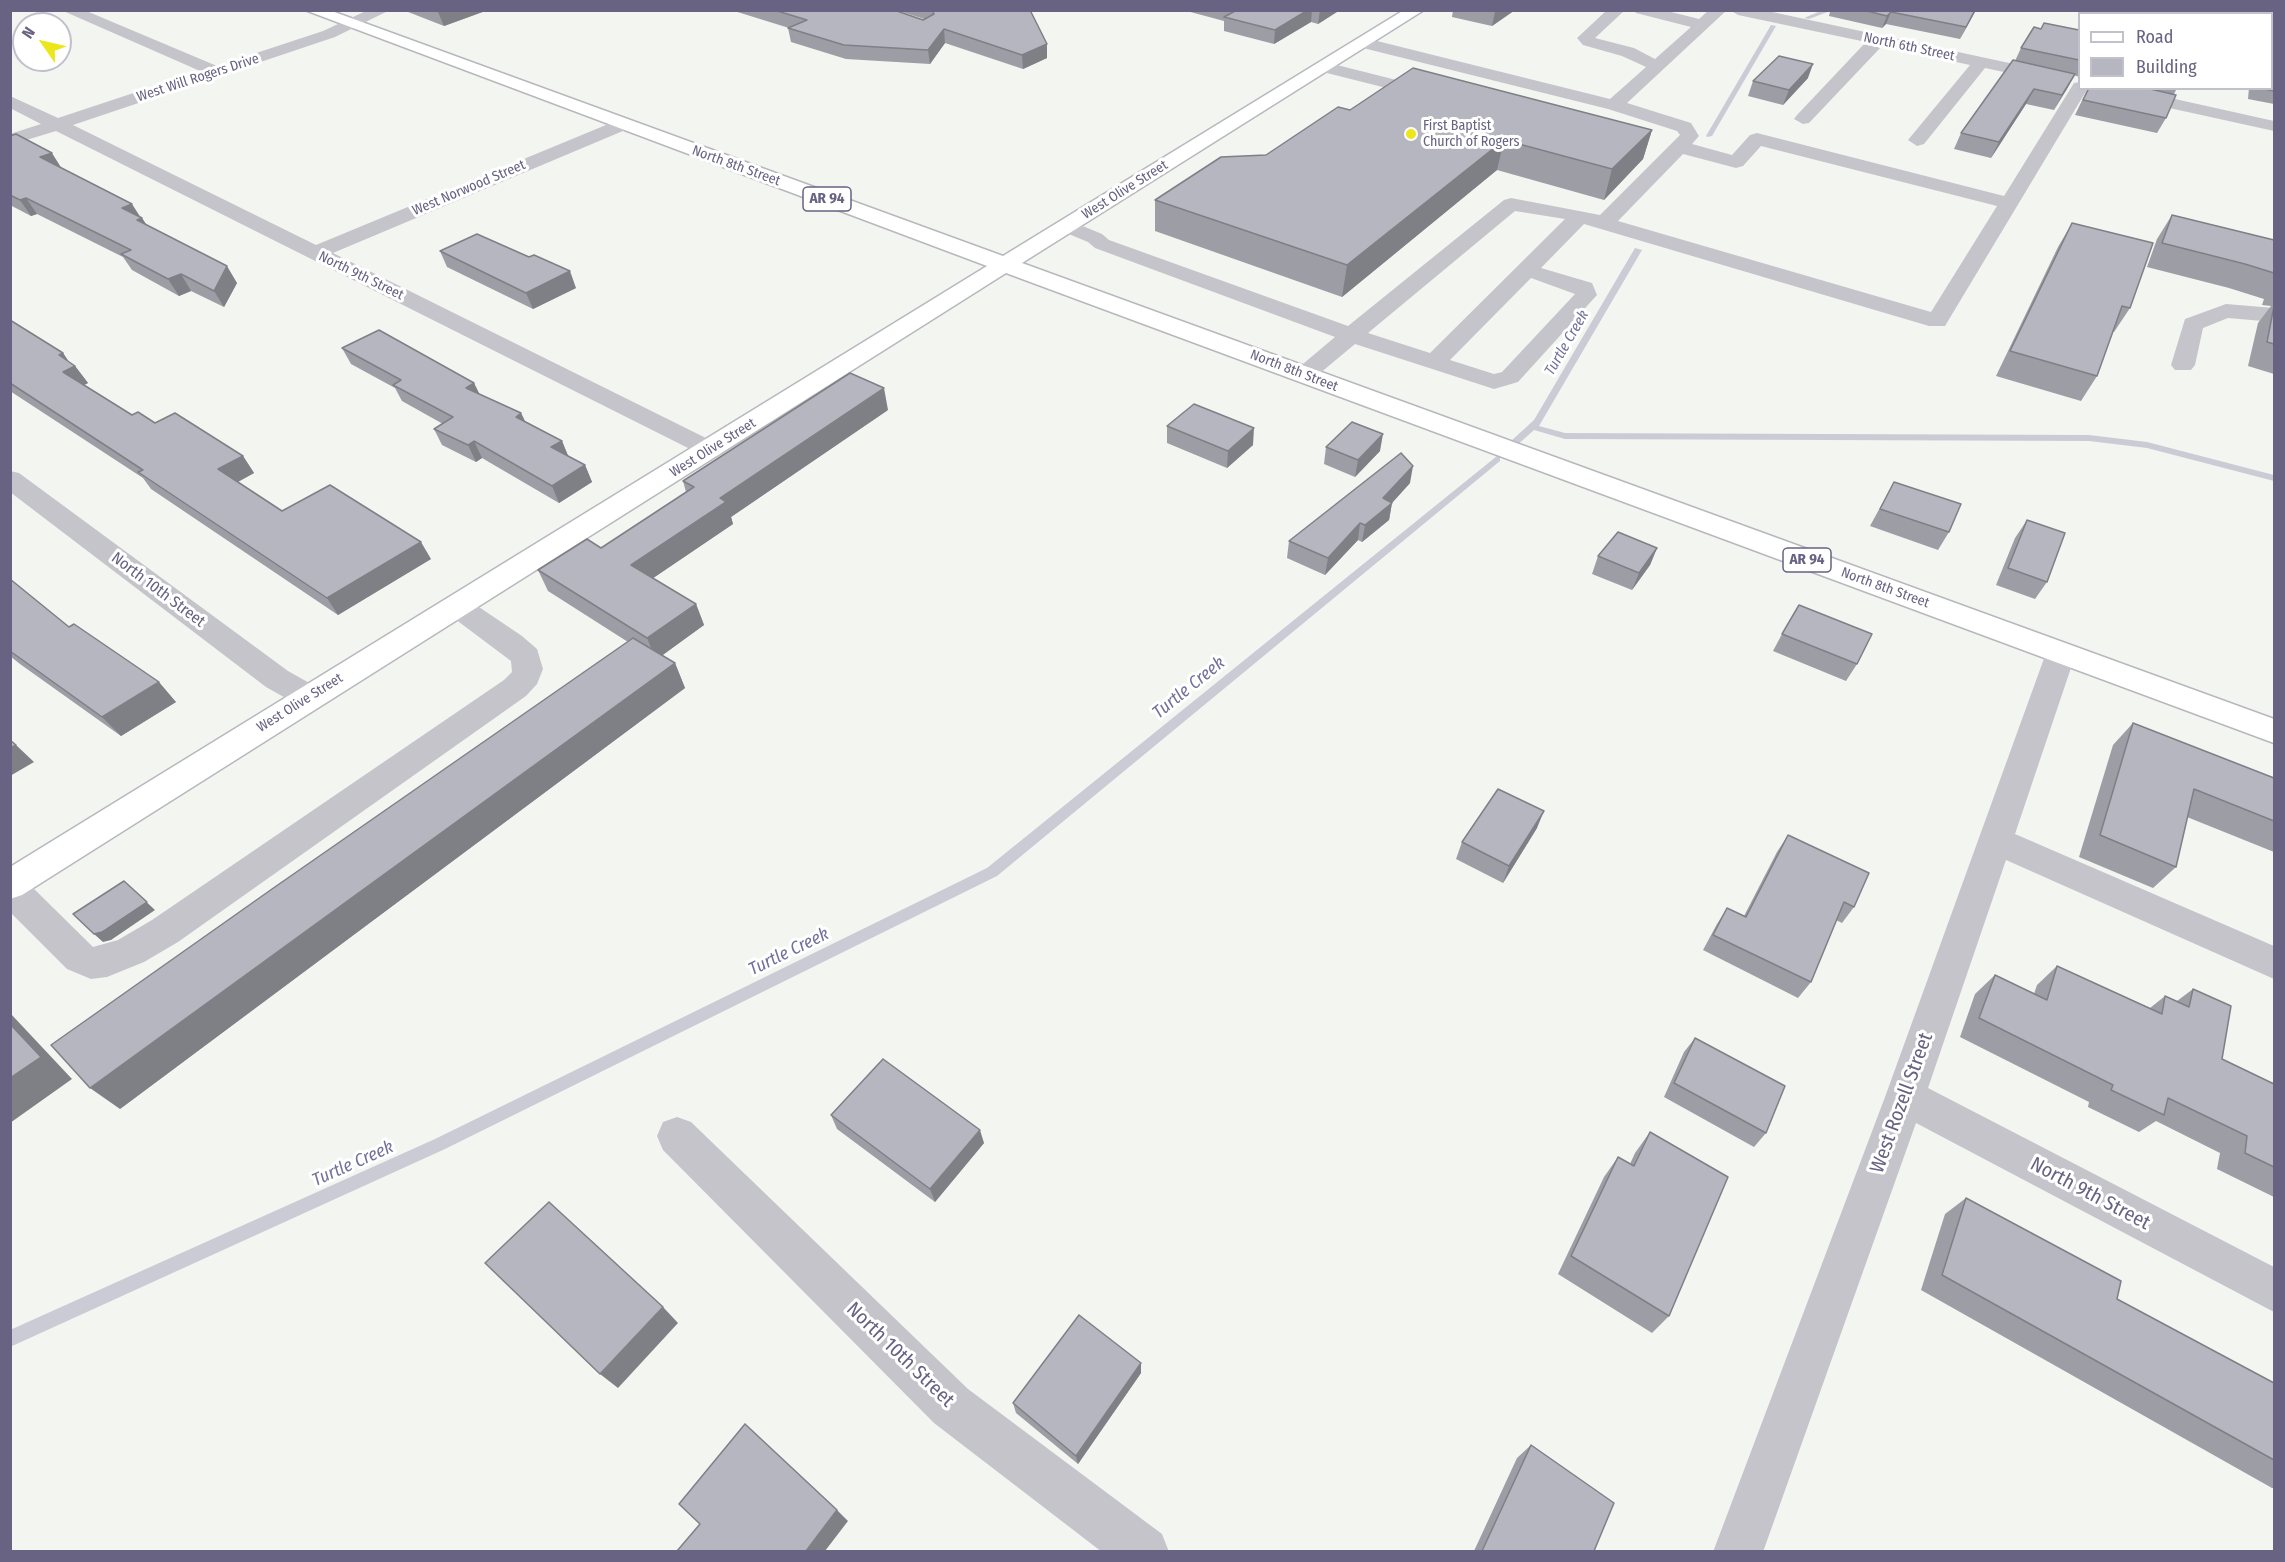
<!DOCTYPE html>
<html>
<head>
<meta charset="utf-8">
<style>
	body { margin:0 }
	#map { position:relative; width:2285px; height:1562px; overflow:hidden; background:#f2f5f0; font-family:"Fira Sans Condensed",sans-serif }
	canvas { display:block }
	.frame { position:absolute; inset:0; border:12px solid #686283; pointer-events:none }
	.legend { position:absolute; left:2078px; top:12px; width:195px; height:78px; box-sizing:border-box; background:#fff; border:2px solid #c3c0cd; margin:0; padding:8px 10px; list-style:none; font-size:18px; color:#686283 }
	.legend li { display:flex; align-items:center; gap:12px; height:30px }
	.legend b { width:30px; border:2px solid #c3c0cd }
	.north { position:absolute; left:12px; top:12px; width:60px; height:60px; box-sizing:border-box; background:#fff; border:2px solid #c3c0cd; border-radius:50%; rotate:304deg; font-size:16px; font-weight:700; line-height:24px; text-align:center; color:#686283 }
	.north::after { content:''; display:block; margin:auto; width:21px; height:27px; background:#ece61a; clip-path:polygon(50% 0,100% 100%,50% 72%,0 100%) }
</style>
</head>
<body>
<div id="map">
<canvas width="2285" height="1562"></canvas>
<div class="frame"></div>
<ul class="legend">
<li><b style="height:8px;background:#fff"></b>Road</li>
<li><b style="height:16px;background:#b6b6c0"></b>Building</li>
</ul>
<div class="north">N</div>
</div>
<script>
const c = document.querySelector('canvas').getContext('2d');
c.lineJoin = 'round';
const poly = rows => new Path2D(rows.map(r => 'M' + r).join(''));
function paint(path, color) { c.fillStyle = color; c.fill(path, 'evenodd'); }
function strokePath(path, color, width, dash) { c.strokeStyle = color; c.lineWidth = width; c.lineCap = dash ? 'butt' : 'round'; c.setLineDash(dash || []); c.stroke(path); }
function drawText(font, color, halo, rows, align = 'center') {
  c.font = font + ' "Fira Sans Condensed",sans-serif'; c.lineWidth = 6; c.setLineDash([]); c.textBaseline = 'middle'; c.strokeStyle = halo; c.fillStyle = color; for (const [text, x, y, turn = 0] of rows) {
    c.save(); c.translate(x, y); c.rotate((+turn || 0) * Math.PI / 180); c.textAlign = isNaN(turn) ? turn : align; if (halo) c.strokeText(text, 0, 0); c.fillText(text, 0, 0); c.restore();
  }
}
paint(poly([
	[1823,10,1833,10,1809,19,1804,18,1823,10],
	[1771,25,1776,26,1712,136,1707,137,1706,136,1771,25],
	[1635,248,1642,250,1539,426,1565,433,2089,435,2147,442,2274,475,2274,481,2147,448,2089,441,1565,439,1534,430,1516,446,1510,446,1510,442,1534,420,1635,248],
	[1497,456,1500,457,1500,461,997,876,445,1149,10,1347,10,1330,435,1139,987,868,1497,456]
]), '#cbcbd6');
const major = poly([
	[305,10,329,10,1003,256,1404,10,1424,10,1022,263,2274,719,2274,743,1006,273,22,895,10,899,10,867,987,266,305,10]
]);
strokePath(major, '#b8b7be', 3);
paint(poly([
	[61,10,84,10,217,66,323,31,368,10,390,10,335,37,73,125,316,245,618,120,630,120,633,124,630,128,333,253,720,445,724,450,720,455,711,458,702,455,56,131,10,145,10,134,41,124,10,108,10,96,58,118,200,71,61,10],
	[1607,10,1625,10,1595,38,1634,48,1655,59,1691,27,1636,13,1634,10,1663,10,1699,19,1709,10,1727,10,1627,103,1691,123,1699,136,1692,144,1732,155,1750,135,1757,133,2004,196,2074,83,2080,82,2080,88,2088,88,1945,326,1929,326,1584,224,1541,268,1592,283,1597,295,1518,382,1494,389,1355,344,1313,379,1305,381,1297,379,1293,374,1297,369,1335,337,1095,248,1088,242,1059,230,1056,226,1059,222,1073,222,1102,234,1109,240,1348,326,1504,200,1511,198,1600,215,1680,135,1677,131,1608,109,1359,47,1357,43,1359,39,1365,38,1610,99,1646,67,1622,56,1583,45,1577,38,1607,10],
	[1761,146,1997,206,1931,312,1618,221,1683,154,1736,168,1743,166,1761,146],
	[1515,211,1565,219,1430,353,1368,333,1515,211],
	[1531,278,1575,294,1502,372,1494,374,1450,360,1531,278],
	[1730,10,1763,10,2051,72,2060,77,2051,82,1985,68,1924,144,1917,146,1908,140,1970,65,1882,46,1809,123,1803,124,1794,119,1797,115,1866,42,1738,15,1730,10],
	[2110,10,2126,10,2124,14,2108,14,2110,10],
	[2250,10,2274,10,2274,19,2272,18,2272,14,2253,14,2250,10],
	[1325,62,1440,91,1443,95,1434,100,1319,71,1316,67,1319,63,1325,62],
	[2130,89,2274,121,2274,131,2124,98,2121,94,2130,89],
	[2226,304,2274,308,2274,322,2228,318,2203,328,2195,365,2191,370,2175,370,2171,365,2185,319,2226,304],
	[10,471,19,473,288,671,320,689,325,697,320,705,309,708,298,705,266,687,10,492,10,471],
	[457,596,467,599,522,636,537,649,543,669,537,684,526,696,178,942,144,962,107,977,91,979,67,969,10,912,10,874,23,878,93,947,118,940,152,920,504,680,512,672,511,661,447,613,442,606,447,599,457,596],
	[2061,642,2072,646,2076,653,2015,834,2274,946,2274,979,2006,860,1928,1088,2274,1267,2274,1312,1916,1123,1763,1552,1713,1552,1885,1097,2046,653,2050,646,2061,642],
	[677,1117,691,1122,968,1389,1162,1534,1169,1552,1102,1552,934,1423,663,1150,657,1136,663,1122,677,1117]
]), '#c6c4cb');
paint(major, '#fff');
paint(poly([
	[403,10,488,10,444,26],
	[731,10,894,10,923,20,924,19,896,10,1030,10,1047,58,1023,69,945,43,930,64,846,59,791,42,788,28,789,28],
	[1183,10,1340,10,1318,24,1311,22,1274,44,1224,31,1224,21],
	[1453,10,1515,10,1492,26,1452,17],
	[1822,10,1976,10,1960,39,1886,24,1882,28,1829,16,1830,12],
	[2041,29,2079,30,2079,77,2074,75,2054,110,2026,104,1991,158,1954,149,1961,133,2015,61,2021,48],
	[2274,44,2274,104,2248,99,2249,88,2271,88],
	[1808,78,1783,105,1748,96,1753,81],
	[2088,88,2177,88,2174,94,2166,118,2157,133,2075,115],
	[1350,110,1652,130,1643,159,1604,200,1497,170,1342,297,1155,231,1155,200,1266,155],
	[10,136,142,218,146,224,237,283,224,307,191,291,179,296,132,270,123,257,37,214,31,216,10,205],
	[2172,215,2274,240,2274,374,2248,366,2258,323,2271,306,2262,305,2264,299,2229,288,2147,267,2157,239],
	[2072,223,2130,308,2114,332,2113,332,2097,376,2081,401,1996,376,2058,247],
	[440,251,576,288,533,309,447,267],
	[10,320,63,353,69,362,75,366,88,383,84,385,132,415,243,456,254,473,238,482,282,511,431,559,338,615,151,489,143,478,10,391],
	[342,348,474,383,479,394,521,413,525,421,562,441,568,456,585,465,592,482,559,503,482,458,476,462,442,445,434,429,443,424,402,401,395,388,351,364],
	[888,410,731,517,733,524,653,578,696,604,704,625,662,655,675,663,685,688,120,1109,628,642,548,591,538,570,601,548,686,492,683,481],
	[1167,426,1253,445,1227,468,1167,443],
	[1326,447,1380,451,1355,477,1324,464],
	[1894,482,1949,532,1938,550,1870,526],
	[1410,483,1392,503,1389,520,1362,542,1358,540,1325,575,1287,558,1289,541],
	[2027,520,2047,582,2035,599,1996,585,2015,538],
	[1657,548,1650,565,1632,590,1592,574,1598,556],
	[10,579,69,627,176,702,121,736,20,664,10,656],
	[1782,634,1857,664,1846,681,1773,651],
	[2133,723,2274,778,2274,852,2187,817,2176,867,2153,888,2079,857,2113,745],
	[1537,828,1503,883,1456,859,1462,842],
	[1788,835,1854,907,1842,923,1836,920,1811,982,1798,998,1703,950,1717,924,1727,908,1744,916,1777,852],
	[2057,966,2150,1008,2165,996,2177,1001,2193,989,2222,1059,2274,1084,2274,1197,2217,1169,2220,1153,2156,1121,2139,1132,2088,1107,2089,1102,1960,1037,1975,994,1995,975,2034,994,2037,985],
	[1695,1038,1766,1133,1754,1147,1664,1097,1684,1052],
	[831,1115,984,1143,935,1202,837,1129],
	[1650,1132,1669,1316,1652,1333,1558,1274,1604,1177,1618,1157,1630,1164,1635,1153],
	[1966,1198,2117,1299,2274,1383,2274,1488,2272,1488,1921,1290,1945,1214],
	[1141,1363,1141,1373,1078,1464,1016,1413,1013,1403],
	[1531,1445,1594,1551,1474,1551,1517,1458]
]), '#9d9da5');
paint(poly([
	[443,10,488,10,444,26,438,12],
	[1308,10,1312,10,1311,22,1274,44,1275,30],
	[1320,10,1340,10,1318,24],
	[1497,10,1515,10,1492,26,1495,12],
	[1975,10,1976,10,1960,39,1966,27],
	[1891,12,1886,24,1882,28,1887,16],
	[944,29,945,43,930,64,928,50],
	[1047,44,1047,58,1023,69,1022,55],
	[1813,64,1808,78,1783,105,1789,90],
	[2075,74,2067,89,2054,110,2062,95],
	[2034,89,2026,104,1991,158,1999,142],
	[1652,130,1643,159,1604,200,1612,169],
	[1504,140,1497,170,1342,297,1347,265],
	[52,153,62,169,40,157],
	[26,198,37,214,31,216,20,200],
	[132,204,141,218,142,218,152,234,122,208],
	[227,266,237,283,224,307,214,291],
	[570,271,576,288,533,309,526,293],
	[181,274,191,291,179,296,168,279],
	[63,353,73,368,75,366,88,383,76,389,63,372,59,355],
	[474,383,482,399,466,388],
	[884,388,888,410,731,517,733,524,640,587,631,565,720,498],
	[521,413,529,430,516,417],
	[1254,428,1253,445,1227,468,1228,451],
	[1383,434,1380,451,1355,477,1358,460],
	[474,441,482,458,476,462,468,445],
	[562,441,569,458,551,447],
	[243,456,254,473,230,486,218,469],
	[585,465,592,482,559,503,552,486],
	[1413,466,1410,483,1391,504,1392,503,1389,520,1362,542,1365,525,1383,498],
	[1360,523,1358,540,1325,575,1328,558],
	[421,542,431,559,338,615,327,598],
	[1657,548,1650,565,1632,590,1639,573],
	[696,604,704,625,656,660,647,638],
	[675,663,685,688,120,1109,90,1088],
	[159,682,176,702,121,736,102,717],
	[16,745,34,762,10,776,10,748],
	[1544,811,1537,828,1503,883,1509,866],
	[124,881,155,910,111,940,103,942,94,934],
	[10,1013,72,1079,10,1123],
	[980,1130,984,1143,935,1202,930,1189],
	[663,1307,678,1323,618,1388,600,1374],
	[1141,1363,1141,1373,1078,1464,1076,1456],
	[837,1510,848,1521,825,1551,806,1551]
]), '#7f7f86');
const building = poly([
	[774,10,894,10,923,20,934,14,932,10,1030,10,1047,44,1022,55,944,29,928,50,844,45,788,28,807,20,774,10],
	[1308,10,1275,30,1224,17,1237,10,1308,10],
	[1863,10,1975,10,1966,27,1891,12,1887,16,1863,10],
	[2163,10,2225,10,2223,14,2161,14,2163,10],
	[2044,23,2079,30,2079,60,2021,48,2034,27,2041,29,2044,23],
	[2271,43,2274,44,2274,91,2260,88,2271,88,2271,43],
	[1779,56,1813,64,1789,90,1753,81,1779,56],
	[2013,60,2075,74,2062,95,2034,89,1999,142,1961,133,2013,60],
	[1413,68,1652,130,1612,169,1504,140,1347,265,1155,200,1221,157,1266,155,1338,107,1350,110,1413,68],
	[2089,88,2146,88,2176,95,2166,118,2083,100,2089,88],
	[16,134,52,153,40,157,132,204,122,208,142,218,137,220,227,266,214,291,181,274,168,279,121,254,131,250,26,198,20,200,10,195,10,136,16,134],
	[2172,215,2274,240,2274,273,2245,264,2162,243,2172,215],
	[2072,223,2153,243,2130,308,2122,306,2097,376,2010,351,2072,223],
	[477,234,529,257,534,255,570,271,526,293,440,251,477,234],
	[2274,306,2274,344,2267,342,2274,306],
	[10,320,63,353,59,355,75,366,63,372,132,415,138,412,155,423,175,413,243,456,218,469,282,511,330,485,421,542,327,598,138,472,143,470,10,383,10,320],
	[379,330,474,383,466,388,521,413,516,417,562,441,551,447,585,465,552,486,474,441,468,445,434,429,453,417,393,385,401,380,342,348,379,330],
	[850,373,884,388,720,498,726,502,631,565,696,604,647,638,538,570,587,539,601,548,694,487,683,481,850,373],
	[1194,404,1254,428,1228,451,1167,426,1194,404],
	[1352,422,1383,434,1358,460,1326,447,1352,422],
	[1401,453,1413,466,1383,498,1392,503,1365,525,1360,523,1328,558,1289,541,1401,453],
	[1894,482,1961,504,1949,532,1880,509,1894,482],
	[2027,520,2065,533,2047,582,2008,568,2027,520],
	[1618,532,1657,548,1639,573,1598,556,1618,532],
	[10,579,69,627,74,624,159,682,102,717,10,651,10,579],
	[1799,605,1872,634,1857,664,1782,634,1799,605],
	[633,638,675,663,90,1088,51,1045,272,889,633,638],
	[2133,723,2274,778,2274,821,2194,789,2176,867,2100,835,2133,723],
	[10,740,16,745,10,748,10,740],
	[1498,789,1544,811,1509,866,1462,842,1498,789],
	[1788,835,1869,873,1854,907,1844,902,1811,982,1713,935,1727,908,1746,917,1788,835],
	[124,881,147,902,102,932,94,934,73,914,124,881],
	[2057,966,2162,1014,2165,996,2189,1007,2193,989,2231,1006,2222,1059,2274,1084,2274,1167,2245,1153,2247,1136,2168,1098,2164,1115,2111,1090,2113,1085,1979,1018,1995,975,2047,1000,2057,966],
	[10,1024,41,1057,10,1078,10,1024],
	[1695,1038,1785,1086,1766,1133,1674,1083,1695,1038],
	[883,1059,980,1130,930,1189,831,1115,883,1059],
	[1650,1132,1728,1177,1669,1316,1571,1256,1618,1157,1634,1166,1650,1132],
	[1966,1198,2121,1281,2117,1299,2274,1383,2274,1460,1942,1275,1966,1198],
	[549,1202,663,1307,600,1374,485,1263,549,1202],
	[1079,1315,1141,1363,1076,1456,1013,1403,1079,1315],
	[745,1424,837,1510,806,1551,677,1551,700,1524,679,1504,745,1424],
	[1531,1445,1614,1503,1594,1551,1482,1551,1531,1445]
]);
paint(building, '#b6b6c0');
strokePath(building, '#7f7f86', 1.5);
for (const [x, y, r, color] of [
	[1411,134,6,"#ece61a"]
]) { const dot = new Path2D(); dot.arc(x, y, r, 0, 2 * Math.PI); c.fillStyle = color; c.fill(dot); strokePath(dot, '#fff', 2); }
drawText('14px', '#686283', '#fff', [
	["North 6th Street",1909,47,12],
	["West Will Rogers Drive",198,78,-18],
	["North 8th Street",736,166,20],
	["West Norwood Street",469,188,-23],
	["West Olive Street",1125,190,-32],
	["North 9th Street",361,276,26],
	["North 8th Street",1294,371,21],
	["West Olive Street",713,448,-32],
	["North 8th Street",1885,588,20],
	["West Olive Street",300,703,-32]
]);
drawText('14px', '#686283', '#fff', [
	["First Baptist",1423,126],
	["Church of Rogers",1423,142]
], 'left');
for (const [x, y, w] of [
	[827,199,48],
	[1807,560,48]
]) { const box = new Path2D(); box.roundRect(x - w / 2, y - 12, w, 24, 4.5); c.fillStyle = '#fff'; c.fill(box); strokePath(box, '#686283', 1.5); }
drawText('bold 15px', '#686283', null, [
	["AR 94",827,199],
	["AR 94",1807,560]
]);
drawText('italic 15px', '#71719d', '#fff', [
	["Turtle Creek",1567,343,-60]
]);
drawText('16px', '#686283', '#fff', [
	["North 10th Street",158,590,37]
]);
drawText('italic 18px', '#71719d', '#fff', [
	["Turtle Creek",1189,688,-39],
	["Turtle Creek",789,952,-26],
	["Turtle Creek",353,1164,-24]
]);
drawText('20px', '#686283', '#fff', [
	["West Rozell Street",1902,1103,-70],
	["North 9th Street",2090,1194,28],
	["North 10th Street",900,1355,44]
]);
</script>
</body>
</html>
